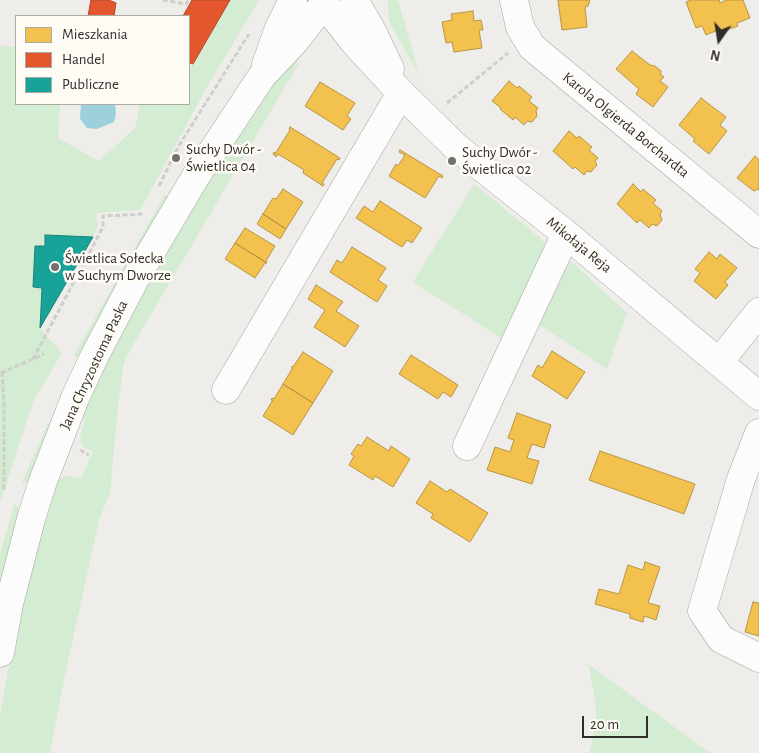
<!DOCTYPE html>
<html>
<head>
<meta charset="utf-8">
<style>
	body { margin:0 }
	#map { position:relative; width:759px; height:753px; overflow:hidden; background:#efede9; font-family:"Alegreya Sans",sans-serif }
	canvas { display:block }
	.legend { position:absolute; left:15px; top:15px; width:175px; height:90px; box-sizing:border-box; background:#fffcf5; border:1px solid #acaaa4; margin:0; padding:6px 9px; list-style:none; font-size:15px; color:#2f2e2b }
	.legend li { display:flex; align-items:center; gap:10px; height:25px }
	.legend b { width:25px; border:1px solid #acaaa4 }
	.north { position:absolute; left:694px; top:15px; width:50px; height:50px; -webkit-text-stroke:4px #fffcf5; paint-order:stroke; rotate:193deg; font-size:14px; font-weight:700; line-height:20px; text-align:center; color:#2f2e2b }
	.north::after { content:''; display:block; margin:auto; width:18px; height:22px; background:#2f2e2b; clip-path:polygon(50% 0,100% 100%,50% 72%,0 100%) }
	.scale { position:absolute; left:582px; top:716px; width:66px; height:22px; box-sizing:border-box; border:2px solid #2f2e2b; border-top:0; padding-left:6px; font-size:15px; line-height:18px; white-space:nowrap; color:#2f2e2b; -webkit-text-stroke:4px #fffcf5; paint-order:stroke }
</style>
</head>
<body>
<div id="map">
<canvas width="759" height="753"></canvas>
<ul class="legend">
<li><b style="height:14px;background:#f2c14e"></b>Mieszkania</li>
<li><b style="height:14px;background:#e4572e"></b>Handel</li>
<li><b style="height:14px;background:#17a398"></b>Publiczne</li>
</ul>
<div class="north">N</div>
<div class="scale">20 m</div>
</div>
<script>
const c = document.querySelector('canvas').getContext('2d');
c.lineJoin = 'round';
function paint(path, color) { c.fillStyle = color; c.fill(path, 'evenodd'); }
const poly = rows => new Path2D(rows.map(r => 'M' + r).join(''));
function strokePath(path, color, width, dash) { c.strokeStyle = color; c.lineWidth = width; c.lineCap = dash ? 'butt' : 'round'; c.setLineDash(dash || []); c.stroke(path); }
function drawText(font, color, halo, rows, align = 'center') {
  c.font = font + ' "Alegreya Sans",sans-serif'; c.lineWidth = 5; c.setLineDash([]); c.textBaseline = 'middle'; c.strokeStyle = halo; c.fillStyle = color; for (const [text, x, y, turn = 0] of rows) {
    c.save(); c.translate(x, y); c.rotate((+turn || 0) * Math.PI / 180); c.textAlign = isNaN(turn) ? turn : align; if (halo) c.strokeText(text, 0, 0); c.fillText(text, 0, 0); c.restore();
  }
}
paint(poly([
	[230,0,259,0,207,87,140,210,96,213,98,225,93,237,46,235,45,246,35,246,33,287,42,288,40,328,62,353,33,402,0,503,0,45,16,48,16,104,60,104,58,138,99,161,135,128,140,104,189,104,189,71],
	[388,0,398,0,420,77,389,22],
	[294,59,299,63,126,357,123,367,118,408,110,493,99,520,64,680,50,753,0,753,0,716,16,625,55,482,64,476,81,478,93,452,82,446,80,435,85,420,79,418,111,348,152,273,255,107],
	[474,184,545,242,540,262,503,339,413,282],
	[165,194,170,198,80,357,73,357],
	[572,262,627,313,607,369,535,322,564,265],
	[48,423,51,423,29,482,22,483],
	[15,503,20,510,0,595,0,554],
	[588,664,710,753,589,753,597,723,594,693]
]), '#d4ecd1');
paint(poly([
	[81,104,115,104,116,114,114,122,97,129,87,128,80,119]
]), '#9cd0dc');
const homes = poly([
	[558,0,590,0,588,6,585,7,587,27,562,30,558,0],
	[691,0,719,0,720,3,726,0,743,0,750,18,737,23,738,26,719,33,718,30,706,35,702,26,696,28,686,2,691,0],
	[473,11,474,21,481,20,483,30,479,30,482,48,454,52,452,42,446,43,442,22,452,20,451,14,473,11],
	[632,51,650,65,655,66,661,71,661,75,664,77,660,81,668,87,653,107,636,94,639,89,616,69,632,51],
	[509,81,517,88,519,86,532,97,529,101,538,108,536,111,537,116,532,122,527,121,524,125,515,117,513,120,500,109,501,108,492,101,509,81],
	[320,82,355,103,347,116,351,119,343,130,305,106,320,82],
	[701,98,726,117,720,125,727,131,709,154,693,141,695,139,679,125,701,98],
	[290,127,340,158,339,160,337,159,322,183,324,184,323,186,303,173,304,170,278,154,276,157,273,154,274,152,275,154,290,130,289,129,290,127],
	[569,131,577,138,579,136,592,147,589,150,598,158,595,161,597,165,591,172,587,171,584,175,575,167,573,169,553,151,569,131],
	[400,150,443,176,442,178,439,176,425,198,389,176,396,164,398,166,405,155,399,152,400,150],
	[755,156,759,160,759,190,758,189,754,191,737,178,755,156],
	[633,184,641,192,643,189,656,200,653,203,662,211,660,214,662,220,657,226,652,224,649,228,640,220,637,223,617,204,633,184],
	[283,189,303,202,286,229,263,214,273,198,276,199,283,189],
	[380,201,422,228,412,243,407,240,402,247,356,218,364,206,373,212,380,201],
	[263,214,286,229,280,239,257,224,263,214],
	[245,228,275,246,266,261,267,263,235,243,245,228],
	[235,243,267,263,265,263,255,278,225,259,235,243],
	[352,247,386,268,378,280,387,286,377,302,330,272,337,260,342,263,352,247],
	[709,252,717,259,720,254,737,268,725,282,728,285,716,299,694,281,700,273,695,269,709,252],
	[316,285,343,302,336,311,359,326,345,347,314,327,325,310,308,299,316,285],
	[552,351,585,372,567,399,532,376,538,365,542,368,552,351],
	[303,352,333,371,313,403,283,384,292,369,292,366,293,367,303,352],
	[411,355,458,385,451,397,443,392,438,399,399,374,411,355],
	[283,384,313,403,293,435,263,416,273,400,271,400,272,398,274,399,283,384],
	[517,413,551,425,544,448,532,444,527,458,539,461,532,484,487,470,495,447,510,452,514,440,508,438,517,413],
	[367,437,389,451,391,446,410,459,393,487,375,476,373,480,349,465,354,456,351,454,358,444,361,446,367,437],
	[600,451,695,484,684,514,589,480,600,451],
	[430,481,447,492,450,489,488,513,470,542,431,518,433,514,416,503,430,481],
	[645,562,660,567,648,603,660,606,656,620,644,616,643,622,630,618,630,614,595,604,599,589,619,594,628,565,643,570,645,562],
	[753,602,759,603,759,636,745,632,753,602]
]);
paint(homes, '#f2c14e');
strokePath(homes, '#b89544', 1);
const shops = poly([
	[91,0,109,0,116,3,114,16,88,16,91,0],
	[192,0,230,0,193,64,189,63,189,16,183,16,192,0]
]);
paint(shops, '#e4572e');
strokePath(shops, '#ae4b2d', 1);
const public = poly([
	[45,235,93,237,40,328,42,288,33,287,35,246,45,246,45,235]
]);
paint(public, '#17a398');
strokePath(public, '#1e8077', 1);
const minor = poly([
	[354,0,372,31,390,69],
	[514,0,520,27,532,47,759,234],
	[330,11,354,42,401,93,456,147,566,234,759,396],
	[266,65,279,28,293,0],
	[719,362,759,312],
	[226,390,401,93],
	[759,433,741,479,702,611,721,639,759,658],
	[467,446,566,234],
	[0,653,9,604,31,519,43,481,75,398,95,355,134,281,196,176,262,76,295,41,318,11]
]);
strokePath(minor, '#a5a4a0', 29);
strokePath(poly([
	[163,0,186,4,188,0],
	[447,103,508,53],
	[159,186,178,147,249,34],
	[33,359,103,227,103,216,144,214],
	[2,372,4,402,4,491],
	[1,373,44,354],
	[80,450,89,455]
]), '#cececc', 3, [5, 2.5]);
strokePath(minor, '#fdfcfc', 28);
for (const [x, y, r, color] of [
	[176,158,5,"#72716e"],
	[452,161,5,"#72716e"],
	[55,267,5,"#72716e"]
]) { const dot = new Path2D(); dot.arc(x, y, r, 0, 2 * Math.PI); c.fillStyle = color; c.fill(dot); strokePath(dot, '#fffcf5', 2); }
drawText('15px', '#2f2e2b', '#fffcf5', [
	["Karola Olgierda Borchardta",626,125,39],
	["Mikołaja Reja",579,245,39],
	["Jana Chryzostoma Paska",94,365,-65]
]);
drawText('15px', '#2f2e2b', '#fffcf5', [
	["Suchy Dwór -",186,149],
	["Świetlica 04",186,166],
	["Suchy Dwór -",462,152],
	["Świetlica 02",462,169],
	["Świetlica Sołecka",65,258],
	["w Suchym Dworze",65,275]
], 'left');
</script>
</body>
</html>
